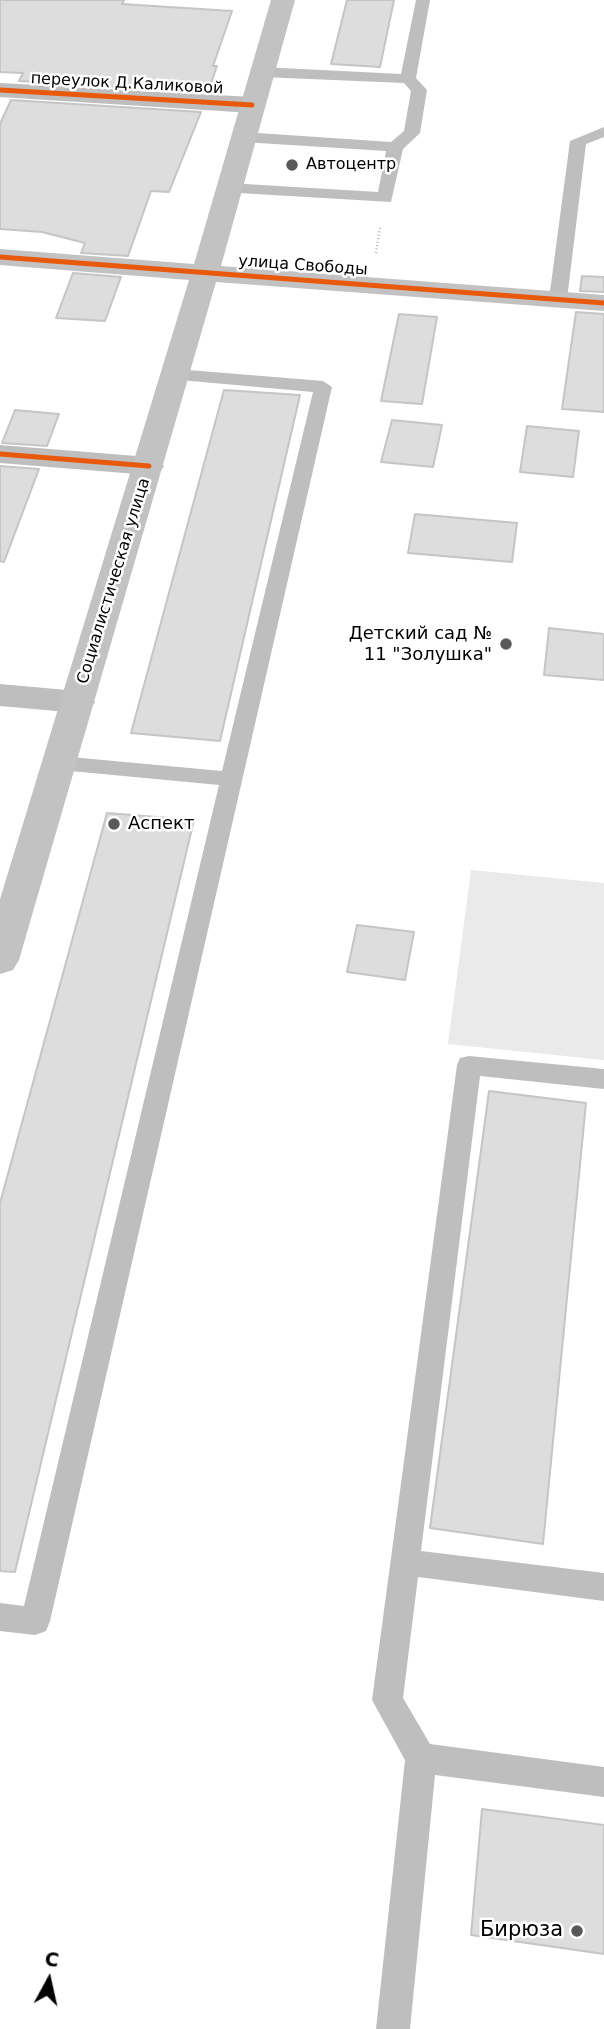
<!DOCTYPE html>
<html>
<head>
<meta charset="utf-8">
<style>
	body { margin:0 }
	#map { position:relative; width:604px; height:2029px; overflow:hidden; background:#fff; font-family:"DejaVu Sans",sans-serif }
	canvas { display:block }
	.north { position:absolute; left:14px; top:1945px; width:70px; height:70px; -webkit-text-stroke:5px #fff; paint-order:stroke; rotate:8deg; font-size:19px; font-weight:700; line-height:28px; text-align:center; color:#000 }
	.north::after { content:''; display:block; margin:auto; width:24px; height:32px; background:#000; clip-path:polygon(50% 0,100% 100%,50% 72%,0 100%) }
</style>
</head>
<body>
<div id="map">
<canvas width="604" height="2029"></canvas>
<div class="north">С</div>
</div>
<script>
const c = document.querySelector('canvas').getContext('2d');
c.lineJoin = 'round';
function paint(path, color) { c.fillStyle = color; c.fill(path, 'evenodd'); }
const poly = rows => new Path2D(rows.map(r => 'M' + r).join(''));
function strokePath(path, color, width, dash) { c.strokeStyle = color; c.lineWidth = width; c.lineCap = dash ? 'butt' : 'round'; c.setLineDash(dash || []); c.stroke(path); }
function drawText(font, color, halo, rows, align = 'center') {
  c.font = font + ' "DejaVu Sans",sans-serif'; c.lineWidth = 5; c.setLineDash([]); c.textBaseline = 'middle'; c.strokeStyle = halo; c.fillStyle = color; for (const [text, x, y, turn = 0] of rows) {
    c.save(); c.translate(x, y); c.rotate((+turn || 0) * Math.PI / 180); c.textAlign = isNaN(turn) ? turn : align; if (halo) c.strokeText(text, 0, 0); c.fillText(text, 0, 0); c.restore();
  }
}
paint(poly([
	[471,870,604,883,604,1060,448,1044]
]), '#eaeaea');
const building = poly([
	[0,0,124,0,122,4,232,11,213,66,217,66,208,92,19,81,23,73,0,72,0,0],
	[347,0,394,0,380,67,331,64,347,0],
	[11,100,201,112,169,192,151,191,128,256,81,253,85,243,42,232,0,229,0,124,11,100],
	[73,273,121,277,105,321,56,318,73,273],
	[582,276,604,277,604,292,580,291,582,276],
	[576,312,604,314,604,412,562,409,576,312],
	[399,314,437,317,422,404,381,401,399,314],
	[224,390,300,395,220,741,131,733,224,390],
	[15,410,59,414,47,446,2,443,15,410],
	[392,420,442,425,433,467,381,462,392,420],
	[527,426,579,431,573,477,520,472,527,426],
	[0,466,39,469,4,562,0,561,0,466],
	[415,514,517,523,512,562,408,553,415,514],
	[549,628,604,634,604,680,544,675,549,628],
	[107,813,194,820,15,1572,0,1571,0,1203,107,813],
	[357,925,414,932,405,980,347,972,357,925],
	[489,1091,586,1103,543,1544,430,1528,489,1091],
	[482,1809,604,1825,604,1954,471,1935,482,1809]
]);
paint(building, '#ddd');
strokePath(building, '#c5c5c5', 2);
strokePath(poly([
	[376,253,380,227]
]), '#b8b8b8', 2.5, [1, 2.5]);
paint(poly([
	[416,0,430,0,416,78,427,90,420,133,403,149,391,202,222,192,222,184,228,183,378,192,386,151,243,142,235,137,243,132,391,142,404,131,411,91,404,83,262,77,254,72,262,67,401,74,416,0],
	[604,127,604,137,586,144,567,299,558,304,552,303,549,299,570,141,604,127],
	[176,369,323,381,332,387,50,1621,46,1631,35,1635,0,1631,0,1603,24,1606,219,785,60,770,52,768,49,763,52,758,60,756,222,771,313,392,169,379,167,375,169,371,176,369],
	[469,1056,604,1069,604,1089,480,1076,421,1551,604,1573,604,1601,418,1577,403,1698,430,1744,604,1767,604,1797,435,1775,410,2029,376,2029,405,1760,372,1700,457,1065,460,1058,469,1056]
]), '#bebebe');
paint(poly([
	[0,83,252,97,261,100,265,105,261,110,252,113,0,97,0,83],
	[0,445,149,457,160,460,164,466,160,472,149,475,0,463,0,445],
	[0,684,78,691,90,694,95,702,90,710,78,713,0,706,0,684]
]), '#bebebe');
paint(poly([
	[271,0,295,0,221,266,604,295,604,311,216,282,19,960,13,970,0,974,0,899,189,280,0,265,0,249,194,264,271,0]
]), '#c2c2c2');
strokePath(poly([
	[0,90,252,105],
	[0,257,604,303],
	[0,454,149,466]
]), '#e8590c', 5);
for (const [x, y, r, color] of [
	[292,165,7,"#595959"],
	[506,644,7,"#595959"],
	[114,824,7,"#595959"],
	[577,1931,7,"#595959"]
]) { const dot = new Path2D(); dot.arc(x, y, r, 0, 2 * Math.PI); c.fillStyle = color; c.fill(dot); strokePath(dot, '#fff', 2.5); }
drawText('16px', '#000', '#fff', [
	["переулок Д.Каликовой",127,84,3],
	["улица Свободы",303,266,4],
	["Социалистическая улица",114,581,-73]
]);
drawText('16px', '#000', '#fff', [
	["Автоцентр",306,165]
], 'left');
drawText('18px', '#000', '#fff', [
	["Детский сад №",492,634],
	["11 \"Золушка\"",492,655],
	["Аспект",128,824,"left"]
], 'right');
drawText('21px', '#000', '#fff', [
	["Бирюза",563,1931]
], 'right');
</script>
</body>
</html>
